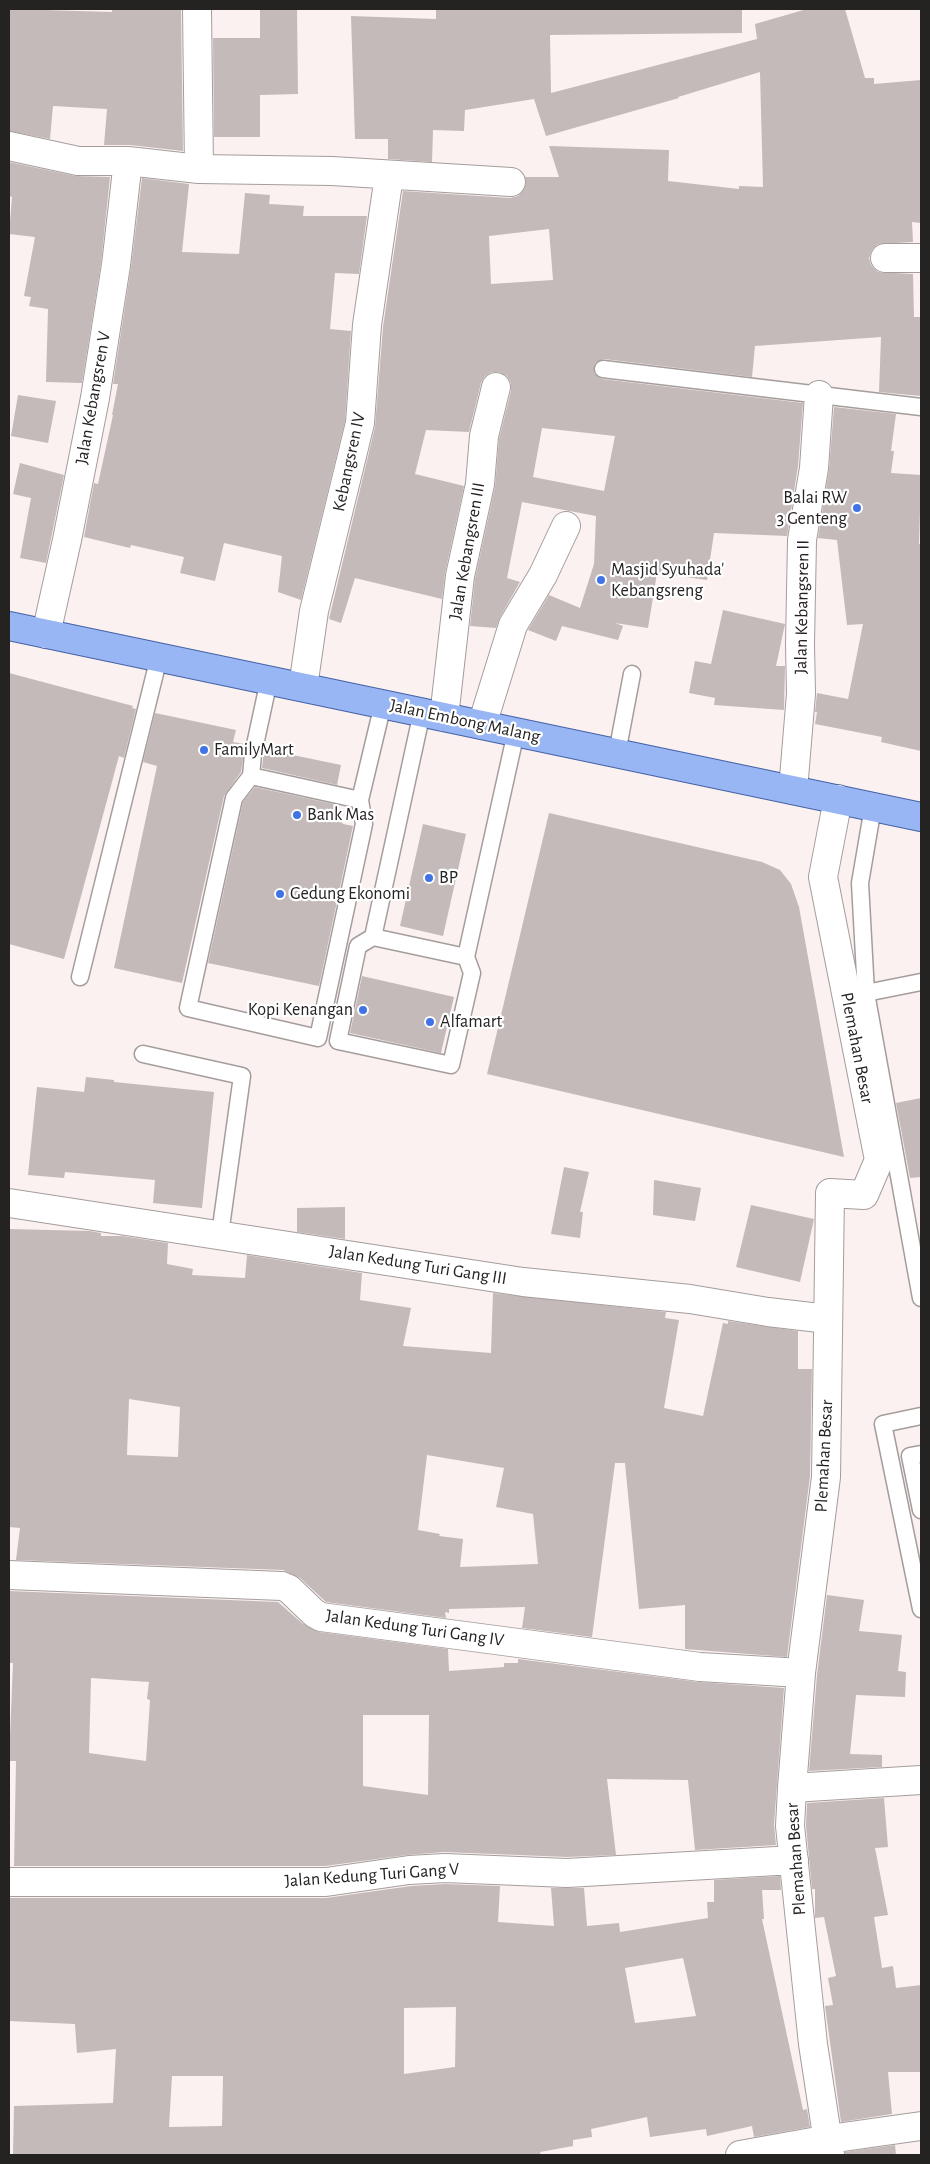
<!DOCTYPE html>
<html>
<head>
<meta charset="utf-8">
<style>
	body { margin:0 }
	#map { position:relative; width:930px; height:2164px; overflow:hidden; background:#faf1f0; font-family:"Alegreya Sans",sans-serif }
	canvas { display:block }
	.frame { position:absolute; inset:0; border:10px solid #252222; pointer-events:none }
</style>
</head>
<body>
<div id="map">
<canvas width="930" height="2164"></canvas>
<div class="frame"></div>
</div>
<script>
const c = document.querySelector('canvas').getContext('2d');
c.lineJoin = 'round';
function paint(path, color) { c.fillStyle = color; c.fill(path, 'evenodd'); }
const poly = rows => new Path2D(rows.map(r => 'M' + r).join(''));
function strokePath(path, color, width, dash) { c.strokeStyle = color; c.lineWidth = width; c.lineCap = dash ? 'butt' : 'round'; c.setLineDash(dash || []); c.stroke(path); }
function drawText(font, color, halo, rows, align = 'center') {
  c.font = font + ' "Alegreya Sans",sans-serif'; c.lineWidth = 4.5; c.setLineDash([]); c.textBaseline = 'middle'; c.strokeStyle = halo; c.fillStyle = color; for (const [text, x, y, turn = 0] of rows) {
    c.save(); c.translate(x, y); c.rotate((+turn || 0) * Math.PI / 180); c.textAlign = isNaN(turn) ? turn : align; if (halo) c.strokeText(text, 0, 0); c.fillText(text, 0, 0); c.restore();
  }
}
paint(poly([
	[9,9,112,12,112,9,181,9,183,151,130,145,104,145,107,109,53,106,50,139,9,131],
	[260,9,297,9,298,94,260,95,260,137,214,137,213,38,260,38],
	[436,9,742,9,742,33,550,35,551,93,757,39,755,24,807,9,845,9,865,78,874,78,874,84,921,80,921,223,912,222,913,242,878,244,872,250,869,258,871,265,878,272,913,274,914,317,921,317,921,396,879,392,881,337,755,346,752,377,604,359,595,363,594,373,602,379,803,403,798,466,787,536,714,533,707,580,657,573,648,628,615,623,623,626,618,640,562,626,556,641,528,630,549,595,580,608,594,564,596,516,522,502,507,578,520,582,500,617,496,628,470,626,475,579,495,487,499,439,511,391,511,383,507,376,499,372,492,372,485,376,481,383,469,432,426,430,415,474,464,486,445,573,442,599,355,578,341,623,329,619,375,427,383,327,403,191,510,198,518,196,524,190,526,183,525,177,559,177,549,146,669,150,668,181,739,189,739,186,763,187,760,72,678,97,679,98,546,136,534,99,465,110,464,131,433,130,432,162,388,159,388,139,355,139,351,16,436,19],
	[549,229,553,280,491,284,489,236],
	[542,428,615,436,604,491,533,477],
	[9,162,75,176,110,177,101,263,82,383,46,382,48,309,29,306,31,297,24,296,35,237,9,234,12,197,9,196],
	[142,178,189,184,182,252,239,254,245,193,270,195,269,204,304,206,303,216,367,216,359,274,335,273,330,329,351,331,345,421,301,600,278,592,282,556,224,543,215,581,180,573,184,557,131,545,130,548,84,537,94,483,98,484,113,415,112,415,118,384,113,384,131,267],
	[18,395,56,401,48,443,11,436],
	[834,407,896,414,891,451,894,451,891,473,921,475,919,544,921,544,921,751,881,742,882,737,815,724,817,712,815,712,817,693,848,699,863,624,847,625,837,540,818,538,829,470],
	[20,463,64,475,46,563,20,558,31,498,13,494],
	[723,610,785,624,776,666,785,666,784,710,714,705,715,698,689,693,695,661,711,664],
	[9,673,133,706,132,708,136,709,124,758,119,756,64,959,9,944],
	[155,713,236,730,233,742,245,744,241,772,224,796,182,983,114,968,157,766,143,762],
	[264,749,341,765,337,785,262,768],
	[255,787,333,804,343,824,353,826,319,986,208,963,243,802],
	[549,813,762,862,780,870,791,884,799,907,844,1157,487,1074],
	[423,824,466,834,443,936,400,926],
	[362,976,454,997,441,1053,350,1033],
	[86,1077,114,1080,114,1082,214,1092,202,1208,153,1203,155,1180,65,1172,64,1178,28,1175,37,1087,84,1092],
	[921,1098,921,1177,910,1178,896,1103],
	[564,1167,589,1172,580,1212,583,1212,580,1238,551,1234],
	[654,1180,701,1188,695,1221,653,1215],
	[751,1205,814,1219,800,1282,736,1267],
	[345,1207,345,1239,297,1232,297,1208],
	[9,1229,90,1231,101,1233,101,1236,122,1236,168,1243,167,1264,193,1269,192,1275,245,1278,247,1255,362,1273,360,1300,411,1308,403,1346,491,1353,493,1293,666,1312,665,1318,679,1320,664,1408,703,1416,723,1323,728,1324,728,1321,798,1331,798,1369,812,1369,810,1476,787,1657,685,1649,685,1605,639,1609,625,1463,615,1463,592,1637,522,1628,525,1607,449,1609,449,1613,445,1612,446,1618,326,1602,300,1578,283,1570,16,1560,20,1528,9,1527],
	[129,1399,180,1407,178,1457,127,1455],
	[427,1455,504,1468,496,1507,533,1514,538,1564,460,1567,463,1539,439,1536,440,1534,418,1530],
	[9,1591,278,1602,303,1624,319,1632,448,1649,449,1671,504,1667,504,1663,518,1663,518,1659,698,1682,784,1688,774,1825,776,1845,695,1850,688,1780,607,1779,616,1855,567,1857,444,1852,407,1855,325,1866,14,1866,16,1761,9,1761,13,1663,9,1663],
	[91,1678,149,1682,147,1699,150,1700,146,1761,89,1753],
	[363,1715,429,1715,428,1795,363,1786],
	[827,1595,864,1600,859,1631,902,1635,898,1671,906,1672,905,1697,856,1695,850,1754,882,1755,882,1767,809,1771,817,1675],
	[884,1798,888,1847,875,1848,888,1915,874,1917,882,1968,893,1966,896,1988,921,1985,921,2072,888,2072,892,2114,841,2122,825,2006,833,2005,828,1978,836,1976,824,1917,815,1918,815,1889,812,1889,806,1826,807,1803],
	[780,1876,781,1890,762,1890,764,1919,762,1919,803,2110,807,2109,810,2127,754,2137,752,2126,707,2136,706,2129,650,2137,647,2117,591,2129,592,2137,573,2140,573,2146,540,2152,541,2155,13,2155,14,2106,113,2103,116,2049,77,2053,75,2024,9,2021,9,1898,326,1898,411,1886,445,1884,500,1886,498,1922,554,1926,551,1888,584,1888,587,1926,619,1923,620,1932,708,1918,707,1902,714,1902,714,1880],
	[683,1958,696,2016,635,2023,625,1968],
	[456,2007,455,2067,404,2074,404,2008],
	[172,2076,223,2076,222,2126,169,2127],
	[895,2145,896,2155,845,2155,845,2152]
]), '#c3bab9');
const lane = poly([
	[603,369,921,407],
	[269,680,253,754,251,776,234,798,188,1008,318,1038,364,824,360,800,383,704],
	[422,712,373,937,466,957,516,732],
	[617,753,632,674],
	[251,776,360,800],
	[873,807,860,883,866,993,921,982],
	[373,937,358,946,338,1041,451,1065,472,973,466,957],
	[80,977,159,657],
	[866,993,921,1298],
	[143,1054,242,1076,220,1234],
	[921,1416,883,1424,921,1609],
	[921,1454,910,1456,921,1510]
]);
const street = poly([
	[197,9,199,169],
	[9,146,78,161,128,161,199,169,332,171,511,182],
	[885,258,921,258],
	[46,634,67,540,95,398,116,265,128,161],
	[303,687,314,611,360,423,367,325,389,176],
	[444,717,460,576,480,484,484,436,496,387],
	[482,725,513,625,543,575,566,526],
	[793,790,801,694,800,644,802,540,814,468,819,395],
	[9,1203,523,1282,690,1299,768,1312,828,1319],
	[9,1575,282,1586,289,1589,314,1613,321,1617,700,1667,801,1673],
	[792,1788,921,1780],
	[9,1882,326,1882,409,1870,445,1868,567,1873,794,1860],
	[740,2155,829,2139,921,2126],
	[830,2155,813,2044,790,1826,792,1788,801,1673,826,1477,830,1193,864,1195,879,1160,823,877,838,799]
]);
const primary = poly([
	[9,626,921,817]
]);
strokePath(lane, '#a59d9c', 19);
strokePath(street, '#a59d9c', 30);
strokePath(primary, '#4462a6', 30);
strokePath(lane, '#fff', 16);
strokePath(street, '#fff', 28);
strokePath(primary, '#98b5f4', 28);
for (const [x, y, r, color] of [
	[857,508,5,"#4073e4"],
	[601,580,5,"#4073e4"],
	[204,750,5,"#4073e4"],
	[297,815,5,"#4073e4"],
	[429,878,5,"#4073e4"],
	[280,894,5,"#4073e4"],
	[363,1010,5,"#4073e4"],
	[430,1022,5,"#4073e4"]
]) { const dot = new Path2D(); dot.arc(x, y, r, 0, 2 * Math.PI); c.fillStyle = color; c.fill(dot); strokePath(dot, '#fff', 2); }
drawText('18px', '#252222', '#fff', [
	["Jalan Kebangsren V",93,398,-80],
	["Kebangsren IV",349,462,-78],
	["Jalan Kebangsren III",467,551,-80],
	["Jalan Kebangsren II",802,607,-89],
	["Jalan Embong Malang",465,721,12],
	["Plemahan Besar",857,1048,79],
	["Jalan Kedung Turi Gang III",418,1265,9],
	["Plemahan Besar",824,1456,-87],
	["Jalan Kedung Turi Gang IV",415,1628,8],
	["Plemahan Besar",796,1859,-94],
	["Jalan Kedung Turi Gang V",372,1875,-4]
]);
drawText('18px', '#252222', '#fff', [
	["Balai RW",847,498,"right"],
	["3 Genteng",847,519,"right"],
	["Masjid Syuhada'",611,570],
	["Kebangsreng",611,591],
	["FamilyMart",214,750],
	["Bank Mas",307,815],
	["BP",439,878],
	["Gedung Ekonomi",290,894],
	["Kopi Kenangan",353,1010,"right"],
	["Alfamart",440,1022]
], 'left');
</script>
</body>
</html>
